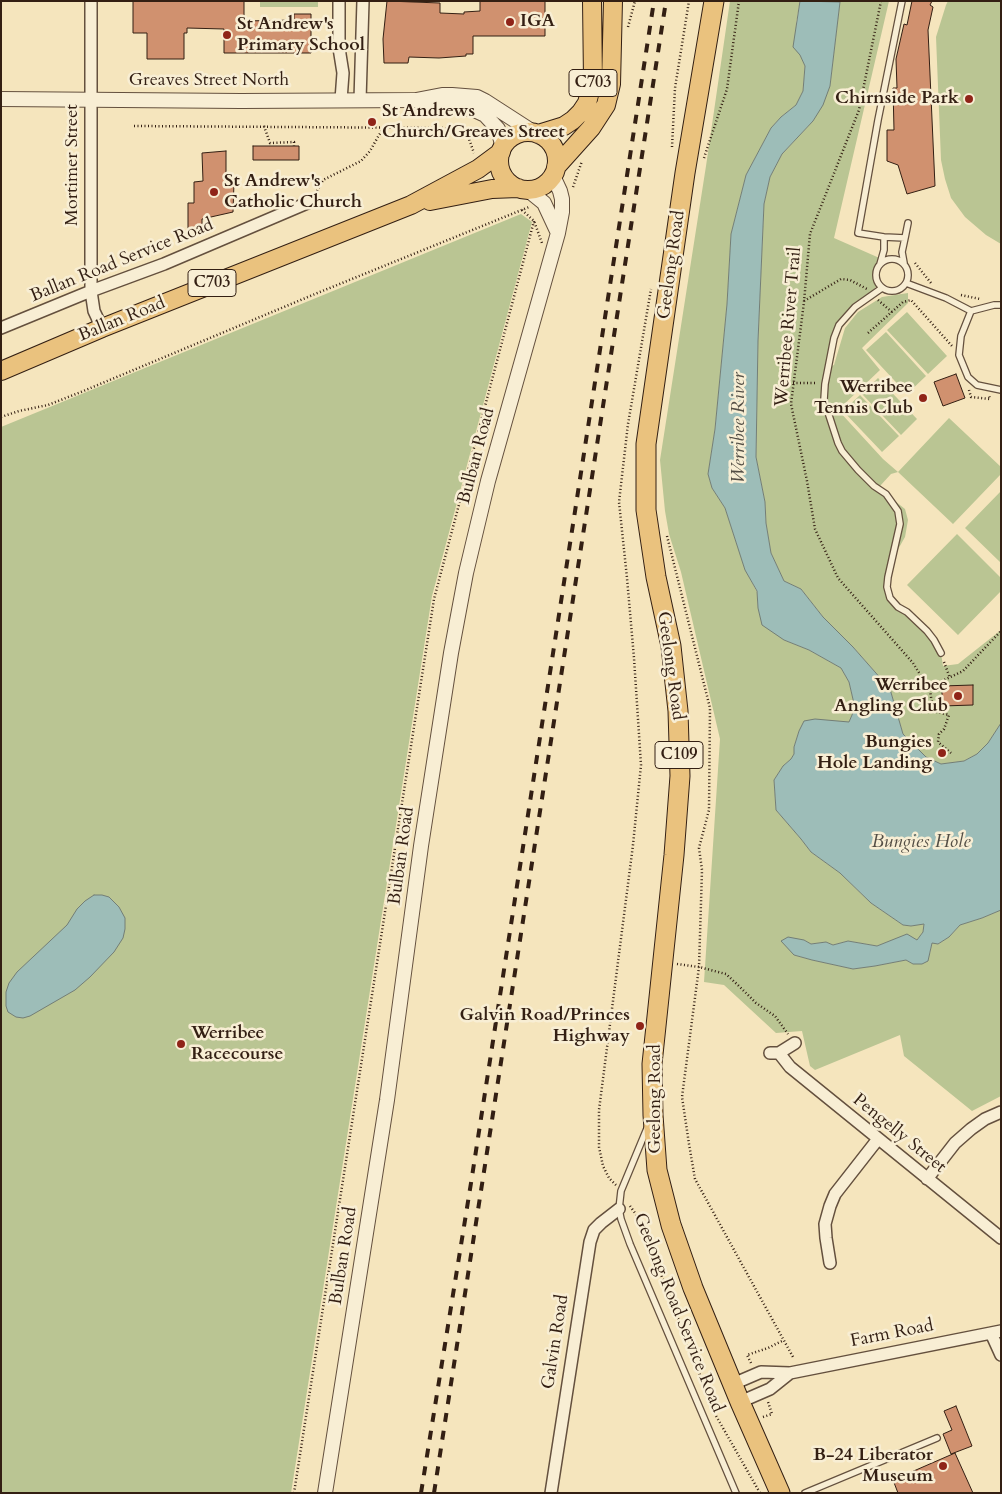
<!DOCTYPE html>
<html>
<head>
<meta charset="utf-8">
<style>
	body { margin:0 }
	#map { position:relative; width:1002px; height:1494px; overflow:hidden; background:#f5e5bd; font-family:Cardo,serif }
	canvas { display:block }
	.frame { position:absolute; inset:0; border:2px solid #331f13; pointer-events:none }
</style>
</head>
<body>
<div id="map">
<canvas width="1002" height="1494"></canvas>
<div class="frame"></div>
</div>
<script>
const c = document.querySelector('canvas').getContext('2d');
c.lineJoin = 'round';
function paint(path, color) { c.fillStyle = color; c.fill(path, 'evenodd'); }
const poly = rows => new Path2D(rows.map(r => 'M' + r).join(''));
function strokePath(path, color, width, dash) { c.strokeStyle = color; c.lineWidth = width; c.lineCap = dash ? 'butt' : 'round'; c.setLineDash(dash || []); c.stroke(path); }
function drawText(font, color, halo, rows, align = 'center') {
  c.font = font + ' Cardo,serif'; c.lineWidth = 5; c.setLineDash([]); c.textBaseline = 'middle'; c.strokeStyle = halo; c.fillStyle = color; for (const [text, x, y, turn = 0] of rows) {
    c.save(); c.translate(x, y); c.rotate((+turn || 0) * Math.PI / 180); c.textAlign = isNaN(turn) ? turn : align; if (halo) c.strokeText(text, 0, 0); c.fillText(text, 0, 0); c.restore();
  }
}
paint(poly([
	[260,1,318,1,318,7,260,7],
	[730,1,800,1,796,24,800,55,805,66,803,91,796,105,781,117,771,128,746,175,731,234,727,304,715,429,708,474,712,488,725,508,745,569,757,592,758,608,784,640,809,650,841,668,849,682,855,708,849,722,837,722,799,731,794,747,794,754,791,759,783,766,774,780,776,810,801,839,811,852,840,873,871,903,903,925,911,926,924,923,923,932,917,940,907,935,877,946,848,941,833,945,826,942,811,944,804,940,794,955,812,960,853,969,875,966,906,960,913,964,930,953,932,942,938,944,949,937,960,925,982,918,1001,910,1001,1096,972,1111,904,1056,900,1035,815,1070,810,1066,802,1031,776,1033,724,985,704,982,720,739,681,572,669,534,665,511,660,460,706,166],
	[840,1,889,1,834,238,884,260,877,269,876,280,878,285,855,307,839,325,829,363,824,370,834,365,845,328,858,312,882,297,908,293,908,303,862,348,880,370,838,410,883,459,898,472,949,418,1001,467,1001,474,953,524,898,472,891,474,880,486,886,494,905,509,908,520,905,537,892,560,887,587,898,607,927,631,941,653,943,666,958,664,1001,630,1001,723,988,743,977,754,964,761,952,763,941,764,926,757,903,734,890,689,853,647,823,617,801,589,784,581,771,553,766,523,765,502,756,457,758,341,764,204,770,177,782,154,813,121,830,86],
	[948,1,1001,1,1001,244,986,235,965,217,951,198,945,179,941,160,936,37,946,5],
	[521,214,532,222,432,596,291,1493,1,1493,1,427],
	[907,312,947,356,928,374,887,330],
	[886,332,926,376,907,394,866,350],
	[878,378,917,419,901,435,862,394],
	[860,395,899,436,882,452,843,411],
	[1001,491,1001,563,965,528],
	[957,534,1001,578,1001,591,958,635,907,585]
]), '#bac593');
const water = poly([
	[800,1,840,2,830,86,823,105,813,121,782,154,770,177,764,204,758,341,756,457,765,502,766,523,771,553,784,581,801,589,823,617,853,647,890,689,903,734,926,757,941,764,964,761,977,754,988,743,1001,723,1001,910,982,918,960,925,949,937,938,944,932,943,928,961,922,964,913,964,906,960,875,966,853,969,812,960,794,955,781,941,788,937,804,940,811,944,826,942,833,945,848,941,877,946,907,934,917,940,923,932,924,924,911,926,903,925,871,903,840,873,811,852,801,839,776,810,774,780,783,766,791,759,794,754,794,747,799,731,804,721,815,719,849,722,855,708,849,682,841,668,809,650,784,640,762,625,758,608,757,591,745,570,725,508,712,488,708,474,715,429,727,304,731,234,746,175,771,128,781,117,796,105,803,91,805,66,800,55,793,47,800,1],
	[94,895,102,895,109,897,119,907,125,918,125,929,123,938,114,952,90,977,75,990,30,1016,23,1018,16,1017,8,1012,6,1006,6,992,9,983,17,972,67,925,77,909,85,901,94,895]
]);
paint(water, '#9dbdb8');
strokePath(water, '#737e76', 1);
const building = poly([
	[133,1,244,1,244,21,294,20,294,14,311,14,311,53,224,53,224,29,187,28,187,33,184,33,184,59,147,59,147,33,133,33,133,1],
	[387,1,440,3,440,13,464,14,464,12,480,11,480,1,545,1,545,36,473,36,473,54,466,54,466,56,439,58,409,57,408,63,384,63,383,39,387,1],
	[912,1,932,1,930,5,933,7,928,30,935,186,907,194,898,165,887,161,887,130,894,130,893,88,897,88,896,59,904,24,907,25,912,1],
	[253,146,299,146,299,160,253,160,253,146],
	[226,151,226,182,234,182,233,212,202,219,202,226,188,233,188,203,194,203,194,182,203,181,202,153,226,151],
	[956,374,965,398,943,406,934,382,956,374],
	[973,685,973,705,942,706,942,686,973,685],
	[956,1406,972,1446,951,1454,943,1434,952,1430,944,1411,956,1406],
	[955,1453,973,1493,898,1493,893,1480,955,1453]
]);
paint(building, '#d0916f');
strokePath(building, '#331f13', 1);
const service = poly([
	[902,1,878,120,858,233,884,237,905,238,908,223],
	'876 275a16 16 0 1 1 32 0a16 16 0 1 1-32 0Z',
	[904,263,902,252,905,238],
	[880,264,884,250,884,237],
	[906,283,946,298,971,311,994,305,1001,305],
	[882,288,855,307,839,325,834,338,825,384,824,400,838,443,842,451,858,470,874,486,886,494,898,511,900,524,888,577,887,587,890,598,898,607,907,612,927,631,934,640,941,653],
	[971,311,961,336,959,355,968,377,977,385,1001,390],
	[648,1126,621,1191,619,1209,621,1219,630,1244,736,1493],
	[805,1493,937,1438]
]);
const minor = poly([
	[91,1,91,291,94,311,102,328],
	[339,1,339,48,343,73,341,100],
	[360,100,363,1],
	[1,328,91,291,164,264,312,201],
	[770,1053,779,1053,795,1043],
	[779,1053,790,1067,1001,1238],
	[927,1179,955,1143,971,1129,985,1119,1001,1112],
	[830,1263,826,1238,825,1224,830,1206,835,1194,878,1139],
	[991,1333,1001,1355],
	[733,1384,761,1372,790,1373,1001,1331],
	[740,1402,770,1389,790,1373],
	[551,1493,590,1242,594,1230,601,1223,619,1209]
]);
const tertiary = poly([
	[1,99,241,101,416,100,442,95,452,95,477,97,485,101,533,132],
	[421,101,442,106,472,109,485,115,498,129,503,148],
	[528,190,544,203,558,233],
	[325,1493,387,1100,421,846,451,653,466,573,488,481,558,233,562,212,562,199,560,191,553,176]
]);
const primary = poly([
	'499 161a29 29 0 1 1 58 0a29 29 0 1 1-58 0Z',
	[538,134,564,126,573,120,581,112,587,103,593,80,592,1],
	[556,167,591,128,606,105,611,84,613,1],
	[430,201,492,189,518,188],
	[1,371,102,328,411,205,478,169,501,152]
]);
const trunk = poly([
	[714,1,685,173,646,444,646,510,656,577,671,646,678,711,680,776,674,855,652,1064,653,1115,657,1170,671,1225,693,1288,740,1402,780,1493]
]);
strokePath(service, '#64503e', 8);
strokePath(minor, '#64503e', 14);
strokePath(tertiary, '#64503e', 16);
strokePath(primary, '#331f13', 20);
strokePath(trunk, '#331f13', 21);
strokePath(poly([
	[881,1,859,110,810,234,804,302,791,404,807,481,815,529,838,578,913,663,921,676,929,683,938,683,963,671,1001,631],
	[628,27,635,1],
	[134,126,443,128,454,129,463,132,469,139,474,153],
	[264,126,270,143,294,142,294,146],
	[672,147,675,88,689,1],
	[704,158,727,89,739,1],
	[573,187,582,161],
	[317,191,323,180,361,161,370,151,379,135,384,128],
	[522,210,534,221,542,243],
	[915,263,931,283],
	[961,295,980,299],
	[878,300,892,312],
	[804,301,841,279,850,280,867,289],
	[868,333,903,302,911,300,952,346],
	[793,383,817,383],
	[969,390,971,397,990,399,989,396],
	[1,417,19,411,48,405,81,392,315,294,529,207],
	[667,536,710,708,709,810,699,848,702,870,699,967,682,1097,689,1144,695,1179,793,1357],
	[944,662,950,678],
	[929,683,933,711,949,715,944,729,939,734,938,742,951,753],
	[677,964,699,967,726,974,740,987,756,1003,775,1016,788,1034],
	[616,1185,609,1178,603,1166,599,1147,599,1110,633,845,641,765,634,658,627,578,619,502,628,424,651,289],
	[630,1206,640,1220,715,1414,760,1493],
	[751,1363,747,1355,768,1348,784,1340],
	[763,1417,772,1414,768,1402],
	[294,1493,434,599,534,221]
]), '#331f13', 2.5, [1, 2.5]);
strokePath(service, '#f8eed4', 5.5);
strokePath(minor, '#f8eed4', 11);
strokePath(tertiary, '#f8eed4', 14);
strokePath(primary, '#eac27e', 18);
strokePath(trunk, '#eac27e', 19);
strokePath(poly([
	[421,1493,471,1183,654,1],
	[434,1493,666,1]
]), '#331f13', 4, [9, 9]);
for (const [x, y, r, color] of [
	[510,22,5,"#8f2418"],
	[227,35,5,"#8f2418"],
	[969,99,5,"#8f2418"],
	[372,122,5,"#8f2418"],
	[214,192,5,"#8f2418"],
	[923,398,5,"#8f2418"],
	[958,696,5,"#8f2418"],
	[942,753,5,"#8f2418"],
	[640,1026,5,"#8f2418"],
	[181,1044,5,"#8f2418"],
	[943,1466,5,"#8f2418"]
]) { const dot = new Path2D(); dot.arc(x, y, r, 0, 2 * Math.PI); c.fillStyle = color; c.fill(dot); strokePath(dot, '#f8eed4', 2); }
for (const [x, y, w] of [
	[593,83,48],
	[212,283,48],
	[679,755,48]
]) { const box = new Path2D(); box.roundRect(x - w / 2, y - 13.5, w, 27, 4); c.fillStyle = '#f8eed4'; c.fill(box); strokePath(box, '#331f13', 1); }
drawText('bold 16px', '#331f13', null, [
	["C703",593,83],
	["C703",212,283],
	["C109",679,755]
]);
drawText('bold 18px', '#331f13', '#f8eed4', [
	["IGA",520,22,"left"],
	["St Andrew's",237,25,"left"],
	["Primary School",237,46,"left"],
	["Chirnside Park",959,99],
	["St Andrews",382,112,"left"],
	["Church/Greaves Street",382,133,"left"],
	["St Andrew's",224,182,"left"],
	["Catholic Church",224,203,"left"],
	["Werribee",913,388],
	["Tennis Club",913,409],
	["Werribee",948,686],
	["Angling Club",948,707],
	["Bungies",932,743],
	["Hole Landing",932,764],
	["Galvin Road/Princes",630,1016],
	["Highway",630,1037],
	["Werribee",191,1034,"left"],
	["Racecourse",191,1055,"left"],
	["B-24 Liberator",933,1456],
	["Museum",933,1477]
], 'right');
drawText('18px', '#331f13', '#f8eed4', [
	["Greaves Street North",209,81],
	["Mortimer Street",73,165,-90],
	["Ballan Road Service Road",122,261,-22],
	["Geelong Road",672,265,-82],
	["Ballan Road",122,320,-22],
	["Werribee River Trail",789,327,-85],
	["Bulban Road",477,456,-75],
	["Geelong Road",670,666,82],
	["Bulban Road",402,856,-82],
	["Geelong Road",656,1099,-90],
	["Pengelly Street",899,1134,39],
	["Bulban Road",344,1256,-81],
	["Geelong Road Service Road",678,1313,68],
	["Farm Road",892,1334,-11],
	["Galvin Road",556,1342,-81]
]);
drawText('italic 19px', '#534e45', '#f8eed4', [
	["Werribee River",740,428,-90],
	["Bungies Hole",921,843]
]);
</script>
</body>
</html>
